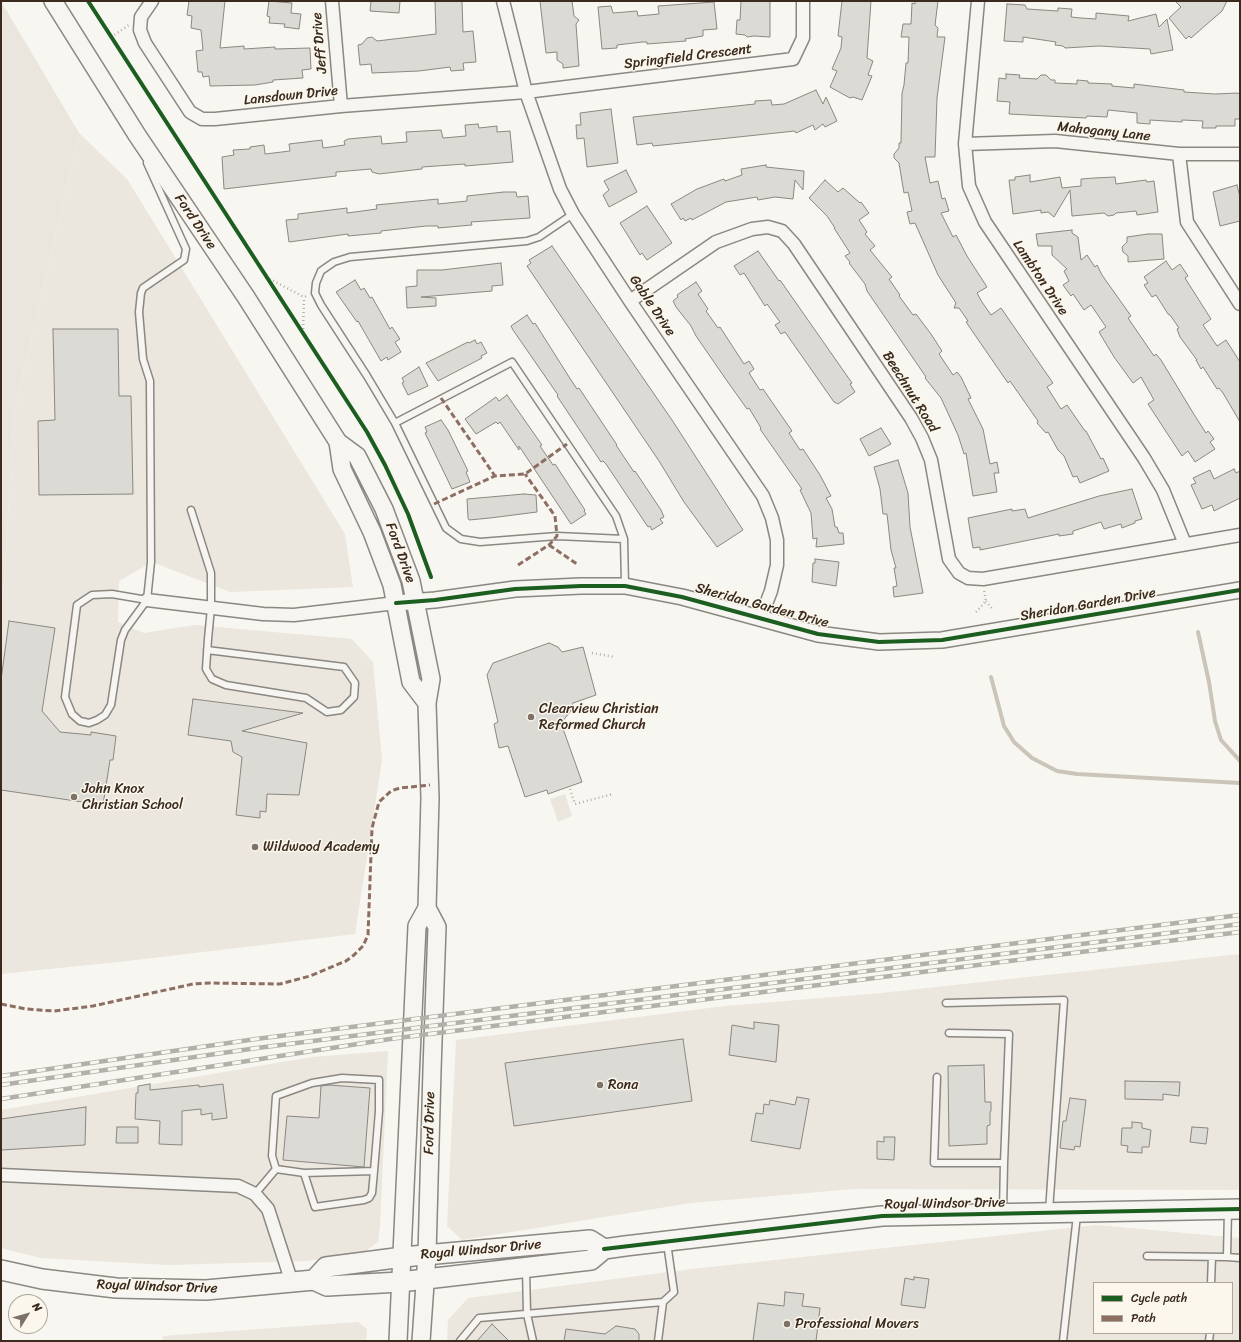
<!DOCTYPE html>
<html>
<head>
<meta charset="utf-8">
<style>
	body { margin:0 }
	#map { position:relative; width:1241px; height:1342px; overflow:hidden; background:#f8f6f0; font-family:Sriracha,sans-serif }
	canvas { display:block }
	.frame { position:absolute; inset:0; border:2px solid #3b2a1e; pointer-events:none }
	.legend { position:absolute; left:1093px; top:1282px; width:140px; height:52px; box-sizing:border-box; background:#fbf7ec; border:1px solid #aea59a; margin:0; padding:5px 7px; list-style:none; font-size:12px; color:#3b2a1e }
	.legend li { display:flex; align-items:center; gap:8px; height:20px }
	.legend b { width:20px; border:1px solid #aea59a }
	.north { position:absolute; left:8px; top:1294px; width:40px; height:40px; box-sizing:border-box; background:#fbf7ec; border:1px solid #aea59a; border-radius:50%; rotate:53deg; font-size:11px; font-weight:700; line-height:16px; text-align:center; color:#3b2a1e }
	.north::after { content:''; display:block; margin:auto; width:14px; height:18px; background:#7d7168; clip-path:polygon(50% 0,100% 100%,50% 72%,0 100%) }
</style>
</head>
<body>
<div id="map">
<canvas width="1241" height="1342"></canvas>
<div class="frame"></div>
<ul class="legend">
<li><b style="height:5px;background:#1b5e20"></b>Cycle path</li>
<li><b style="height:5px;background:#8d6e63"></b>Path</li>
</ul>
<div class="north">N</div>
</div>
<script>
const c = document.querySelector('canvas').getContext('2d');
c.lineJoin = 'round';
function paint(path, color) { c.fillStyle = color; c.fill(path, 'evenodd'); }
const poly = rows => new Path2D(rows.map(r => 'M' + r).join(''));
function strokePath(path, color, width, dash) { c.strokeStyle = color; c.lineWidth = width; c.lineCap = dash ? 'butt' : 'round'; c.setLineDash(dash || []); c.stroke(path); }
function drawText(font, color, halo, rows, align = 'center') {
  c.font = font + ' Sriracha,sans-serif'; c.lineWidth = 3; c.setLineDash([]); c.textBaseline = 'middle'; c.strokeStyle = halo; c.fillStyle = color; for (const [text, x, y, turn = 0] of rows) {
    c.save(); c.translate(x, y); c.rotate((+turn || 0) * Math.PI / 180); c.textAlign = isNaN(turn) ? turn : align; if (halo) c.strokeText(text, 0, 0); c.fillText(text, 0, 0); c.restore();
  }
}
paint(poly([
	[79,133,127,179,345,534,353,587,230,592,152,562,119,581,118,622,144,633,195,625,352,639,373,662,382,760,355,934,127,961,1,974,1,607,4,585,14,412],
	[1240,954,1240,1190,854,1189,691,1203,462,1240,447,1226,456,1040,725,1006,881,993],
	[388,1051,380,1226,378,1242,366,1251,308,1261,168,1265,41,1258,1,1248,1,1110,312,1057],
	[1097,1225,1240,1238,1240,1341,447,1341,448,1320,468,1298,692,1269],
	[1094,1283,1232,1283,1232,1333,1094,1333],
	[358,1322,367,1329,366,1341,162,1341,163,1336]
]), '#ebe6de');
paint(poly([
	[1,1,79,133,14,412,4,585,1,607],
	[565,794,572,816,558,822,550,799]
]), '#eae6dd');
strokePath(poly([
	[1198,632,1209,682,1215,721,1221,740,1240,761],
	[991,677,1004,726,1014,742,1032,758,1057,771,1077,774,1240,783]
]), '#cac4b9', 4);
const building = poly([
	[189,1,225,1,220,48,244,46,244,49,275,47,275,49,310,48,311,69,302,70,303,78,273,80,273,82,255,85,210,86,209,76,203,77,202,72,198,72,196,51,203,50,201,30,191,28,192,16,187,15,189,1],
	[269,1,292,3,291,13,301,14,299,29,284,27,285,24,269,23,270,17,267,16,269,1],
	[371,1,400,1,399,13,370,11,371,1],
	[435,1,462,1,463,32,473,31,476,62,463,63,464,70,451,71,450,67,419,71,372,73,371,64,360,65,358,45,362,44,367,38,372,37,377,41,436,34,435,1],
	[540,1,572,1,574,16,579,20,576,24,579,66,563,68,563,64,557,60,557,52,546,53,540,1],
	[741,1,770,1,770,37,754,36,747,37,745,35,736,34,737,20,740,20,741,1],
	[842,1,871,1,867,58,873,61,868,75,872,76,862,100,853,97,850,98,830,87,837,71,832,69,841,48,842,37,838,36,842,1],
	[915,1,938,1,935,25,938,28,937,37,945,37,937,98,935,157,925,157,930,183,938,181,942,199,945,198,949,211,941,213,953,237,956,235,967,256,987,287,977,293,982,302,991,315,1001,308,1053,383,1047,387,1061,409,1067,405,1085,431,1086,431,1101,459,1103,458,1109,471,1080,483,1077,476,1073,477,1064,456,1058,450,1048,432,1046,433,1037,423,1038,421,1010,381,1008,383,966,322,968,321,959,308,954,308,956,303,938,275,915,223,910,224,907,212,912,211,908,192,904,193,899,163,894,158,894,154,899,148,899,143,901,143,902,93,904,85,906,63,908,63,909,37,901,37,903,24,911,24,912,3,915,4,915,1],
	[1175,1,1227,1,1222,11,1191,38,1189,36,1186,39,1169,18,1181,7,1175,1],
	[714,2,717,29,703,30,703,36,685,39,686,41,647,44,647,42,642,42,617,45,617,48,602,49,598,7,611,6,613,13,637,11,638,16,659,14,658,6,714,2],
	[1007,4,1025,5,1027,9,1058,11,1058,8,1072,9,1071,17,1081,18,1096,19,1096,13,1129,16,1128,21,1156,14,1159,27,1167,19,1173,50,1151,54,1150,49,1099,46,1065,48,1063,46,1055,45,1056,42,1023,37,1023,42,1004,41,1007,4],
	[1006,74,1020,75,1019,78,1037,79,1041,75,1046,75,1051,80,1055,80,1055,83,1077,84,1077,80,1088,81,1088,83,1112,84,1112,86,1134,88,1134,84,1184,90,1184,92,1215,94,1238,93,1240,95,1240,119,1235,119,1235,126,1216,126,1216,128,1202,128,1203,121,1182,120,1182,122,1150,120,1150,124,1137,123,1137,113,1108,110,1107,117,1087,116,1086,118,1066,117,1009,114,1010,102,997,101,999,78,1006,79,1006,74],
	[816,90,823,104,826,97,837,121,825,127,823,124,815,130,813,125,796,133,795,131,653,146,652,143,637,145,633,117,755,104,755,101,771,100,772,105,784,104,816,90],
	[611,109,618,163,587,167,584,138,577,139,576,125,581,125,580,113,611,109],
	[478,124,479,128,497,126,497,132,510,131,513,162,465,166,465,164,422,167,422,169,379,174,372,172,371,169,336,172,336,176,224,189,222,157,234,155,233,150,250,149,250,147,264,145,265,154,290,151,289,144,322,140,323,148,345,145,344,141,348,139,381,136,382,144,407,142,406,132,441,130,443,138,466,136,465,125,478,124],
	[766,165,766,167,804,171,803,190,795,180,793,199,775,197,758,200,757,197,726,202,692,220,691,218,685,221,683,218,681,220,671,204,697,189,724,179,725,181,742,175,741,169,766,165],
	[626,170,637,192,609,207,603,195,609,190,604,181,626,170],
	[1030,175,1030,182,1060,177,1062,188,1081,186,1081,179,1094,178,1115,177,1116,184,1146,180,1147,182,1154,181,1158,212,1137,215,1136,211,1116,213,1114,215,1108,216,1104,213,1072,216,1070,190,1054,217,1048,212,1041,213,1041,210,1013,214,1009,180,1015,180,1015,177,1030,175],
	[825,180,838,192,843,188,860,203,861,202,869,213,859,220,867,232,865,234,875,246,870,250,892,277,889,279,900,295,899,296,913,315,916,314,931,334,942,351,939,354,953,375,957,372,961,377,971,398,968,399,983,429,990,464,997,462,999,473,994,473,997,492,973,496,966,453,964,454,958,435,941,398,925,378,926,377,867,291,865,284,849,263,850,262,845,256,850,253,834,228,835,228,827,216,809,198,825,180],
	[1237,185,1240,197,1240,221,1220,226,1213,192,1237,185],
	[504,192,516,192,517,197,528,196,530,218,471,222,472,225,438,228,438,226,426,226,381,231,381,233,348,236,348,234,289,242,286,220,298,219,298,214,347,208,347,213,377,209,376,205,438,199,438,204,467,201,467,196,504,192],
	[647,206,672,243,647,260,642,253,640,255,620,223,647,206],
	[1072,230,1072,233,1078,237,1081,260,1087,255,1095,267,1097,265,1102,275,1131,316,1128,318,1154,356,1156,354,1161,360,1195,416,1206,433,1208,431,1214,439,1210,442,1215,449,1195,462,1188,451,1182,456,1148,404,1154,400,1141,377,1133,383,1114,357,1099,332,1106,327,1091,305,1084,310,1073,294,1071,296,1063,285,1069,281,1064,271,1067,269,1052,255,1052,246,1038,246,1036,234,1072,230],
	[1148,234,1162,234,1164,259,1128,262,1128,256,1123,252,1122,247,1127,242,1127,237,1148,234],
	[552,246,672,420,743,530,717,547,684,502,659,461,527,266,531,263,529,260,552,246],
	[758,251,779,281,780,280,852,383,850,384,855,392,838,404,834,402,785,332,781,334,775,325,780,322,767,304,765,306,744,273,740,275,734,266,758,251],
	[1166,261,1172,270,1180,264,1188,276,1185,278,1211,319,1203,325,1217,346,1226,340,1240,362,1240,422,1223,393,1219,388,1217,389,1203,367,1201,369,1196,360,1197,360,1180,337,1177,329,1179,328,1170,315,1168,314,1156,295,1152,297,1144,285,1148,283,1144,277,1166,261],
	[501,263,503,285,492,286,492,291,421,297,436,298,436,306,407,308,406,287,417,286,417,270,442,270,501,263],
	[355,280,361,290,364,288,370,298,372,297,390,329,392,327,400,339,395,342,401,352,388,360,387,357,381,361,358,321,357,322,336,292,355,280],
	[696,282,702,291,698,294,708,309,706,311,718,328,720,327,744,364,749,361,754,369,749,373,760,390,763,389,792,431,789,433,800,450,803,449,820,475,831,496,826,498,832,509,835,527,837,527,839,533,843,533,844,544,816,547,817,538,813,539,811,513,800,490,802,489,760,429,761,428,749,408,747,409,725,378,696,336,691,326,676,307,673,301,678,297,677,295,696,282],
	[527,315,533,324,535,323,571,380,577,389,579,388,617,445,616,445,634,472,635,471,661,510,664,517,660,519,663,523,652,530,650,526,648,527,606,464,603,461,601,462,557,396,558,395,513,330,511,326,527,315],
	[53,329,118,329,119,396,131,396,133,494,39,495,38,421,55,420,53,329],
	[475,340,477,344,481,342,487,353,481,356,482,358,438,381,426,363,468,342,469,343,475,340],
	[419,367,428,386,408,395,402,383,404,382,402,378,419,367],
	[507,395,542,445,540,446,553,465,555,464,585,510,584,511,586,514,571,524,519,446,519,450,500,422,498,424,496,422,476,434,465,419,496,397,499,401,507,395],
	[441,420,448,430,468,471,466,472,470,482,452,489,425,433,427,432,425,427,441,420],
	[881,428,891,444,869,456,860,439,881,428],
	[898,460,908,493,910,527,923,593,894,597,893,587,897,586,894,568,896,568,891,550,887,514,883,514,880,489,874,467,898,460],
	[1234,469,1236,473,1240,471,1240,498,1214,511,1212,505,1202,509,1191,485,1196,483,1193,478,1210,470,1214,479,1234,469],
	[1132,489,1142,519,1135,521,1135,523,1122,528,1121,524,1104,529,1101,522,1073,531,1073,534,1059,536,1059,534,980,550,980,547,973,548,968,518,1012,509,1012,511,1025,509,1028,518,1099,496,1132,489],
	[524,494,536,495,537,512,490,518,469,520,468,518,467,499,524,494],
	[815,559,839,562,836,586,812,582,813,563,815,563,815,559],
	[9,621,55,628,42,711,60,732,91,735,91,732,116,736,113,760,110,760,103,805,1,790,1,680,9,621],
	[549,643,558,647,562,652,583,647,596,695,573,703,570,712,561,723,582,782,548,794,547,790,525,797,508,746,499,748,494,724,498,722,487,675,493,663,549,643],
	[193,699,303,713,242,731,307,743,299,795,267,794,266,812,260,811,260,818,236,815,242,757,233,752,231,741,188,735,193,699],
	[754,1022,779,1025,776,1062,729,1055,732,1025,754,1029,754,1022],
	[683,1039,692,1101,514,1126,505,1063,683,1039],
	[984,1065,985,1102,991,1102,991,1111,990,1112,990,1125,987,1126,987,1144,949,1146,948,1066,984,1065],
	[1125,1081,1180,1082,1179,1096,1163,1094,1163,1100,1125,1099,1125,1081],
	[150,1084,150,1090,199,1085,199,1087,223,1084,227,1118,212,1120,212,1113,201,1115,201,1109,182,1111,182,1145,159,1144,160,1121,135,1119,136,1093,138,1093,138,1086,150,1084],
	[329,1085,370,1088,364,1167,283,1160,287,1116,319,1118,321,1086,329,1085],
	[797,1097,809,1099,800,1149,751,1141,756,1113,763,1114,764,1104,769,1105,770,1100,795,1105,797,1097],
	[1070,1098,1086,1100,1080,1147,1075,1146,1074,1150,1060,1148,1063,1121,1066,1121,1070,1098],
	[86,1107,85,1145,1,1150,1,1119,86,1107],
	[1132,1122,1142,1123,1142,1128,1151,1130,1149,1147,1142,1147,1142,1153,1127,1152,1128,1146,1121,1145,1122,1128,1132,1128,1132,1122],
	[117,1127,138,1127,138,1143,116,1143,117,1127],
	[1192,1127,1208,1128,1206,1144,1190,1142,1192,1127],
	[884,1137,895,1137,894,1160,877,1159,877,1141,884,1142,884,1137],
	[914,1277,929,1279,925,1308,901,1305,905,1278,914,1280,914,1277],
	[785,1292,804,1294,802,1306,820,1308,816,1341,753,1341,758,1303,784,1306,785,1292],
	[492,1324,509,1341,477,1341,492,1324],
	[616,1326,635,1329,639,1334,639,1341,564,1341,566,1329,605,1334,616,1326]
]);
paint(building, '#dcdad5');
strokePath(building, '#8b8781', 1);
const service = poly([
	[147,163,186,249,184,260,143,288,141,293,139,312,143,359,150,381,151,562,147,600,125,630,121,640,111,705,105,715,97,720,89,723,80,721,72,714,65,697,77,605,92,595,112,594,147,600],
	[395,423,512,362,616,516,624,539,557,536,480,542,461,539,446,528,395,423,367,376,321,305,315,293,316,283,321,271,334,262,350,257,527,241,539,237,573,214],
	[191,510,211,573,211,608,208,639,206,669,212,679,226,685,306,698,327,712,341,710,354,697,355,683,344,667,207,650],
	[624,539,625,585],
	[946,1003,1064,1000,1049,1211],
	[937,1077,934,1163,1004,1163,1009,1034,949,1033],
	[276,1169,304,1173,374,1171,372,1193,369,1198,364,1200,315,1207,304,1173],
	[255,1194,276,1169,272,1156,276,1096,312,1083,342,1078,379,1080,379,1111,374,1171],
	[1003,1211,1004,1163],
	[1147,1256,1227,1257,1228,1210],
	[1227,1257,1240,1258],
	[526,1269,527,1314,533,1341],
	[1211,1283,1212,1257],
	[460,1341,479,1318,663,1302,674,1292,667,1243],
	[658,1341,663,1302],
	[1063,1341,1077,1215],
	[1209,1341,1210,1333]
]);
const minor = poly([
	[152,1,141,17,140,30,145,43,190,112,202,119,215,119,341,106,526,92,793,59,803,38,803,1],
	[332,1,341,106],
	[503,1,526,92,560,189,573,214,630,301,763,496,772,518,777,540,777,565,771,591,761,617],
	[978,1,965,144,969,186,985,222,1144,458,1163,490,1185,544],
	[965,144,1055,141,1179,154,1240,154],
	[1179,154,1187,222,1240,304],
	[630,301,716,242,752,229,768,227,782,231,794,244,911,418,922,438,931,460,949,559,959,573,968,578,983,579,1240,535],
	[147,600,263,614,294,615,396,603],
	[1,1175,238,1186,255,1194,268,1209,292,1283]
]);
const tertiary = poly([
	[396,603,435,600,515,589,581,586,625,586,682,597,818,634,879,642,942,640,1240,590]
]);
const secondary = poly([
	[53,1,137,135,246,297,338,442,357,456,384,509,411,581,431,679,427,703,430,798,427,908,417,926,398,1341],
	[338,442,342,469,372,532,392,585,411,682,427,703],
	[421,1341,427,1255,432,1070,437,927,427,908]
]);
const primary = poly([
	[1,1270,42,1279,116,1288,206,1290,314,1280,327,1286,400,1282,591,1260,604,1249,625,1246,882,1216,1240,1209],
	[314,1280,326,1267,403,1257,590,1240,604,1249]
]);
strokePath(service, '#8b8781', 9);
strokePath(minor, '#8b8781', 15);
strokePath(tertiary, '#8b8781', 18);
strokePath(secondary, '#8b8781', 20);
strokePath(primary, '#8b8781', 22);
strokePath(poly([
	[111,37,129,25],
	[266,277,304,297,307,296],
	[303,333,304,297],
	[986,601,993,610],
	[976,612,986,601,984,590],
	[592,653,615,657],
	[570,789,575,804,613,794]
]), '#b3b0ac', 2.5, [1, 3]);
strokePath(service, '#f6f5f1', 6);
strokePath(minor, '#f6f5f1', 12);
strokePath(tertiary, '#f6f5f1', 15);
strokePath(secondary, '#f6f5f1', 17);
strokePath(primary, '#f6f5f1', 19);
const rail = poly([
	[1,1076,256,1039,1240,915],
	[1,1085,257,1048,1240,924],
	[1,1099,390,1039,1240,932]
]);
strokePath(rail, '#b3b0ac', 4.5);
strokePath(rail, '#fbf7ec', 3, [9]);
strokePath(poly([
	[441,398,495,476],
	[434,504,495,476,525,474,567,444],
	[549,545,577,564],
	[518,565,549,545,557,536,555,516,525,474],
	[1,1004,26,1009,54,1011,93,1006,193,984,210,983,280,984,310,976,346,961,354,955,363,946,368,935,372,828,379,802,391,791,400,788,430,785]
]), '#8d6e63', 3, [6, 3]);
strokePath(poly([
	[88,1,367,432,385,465,408,514,431,577],
	[396,603,435,600,515,589,581,586,625,586,682,597,818,634,879,642,942,640,1240,590],
	[604,1249,882,1216,1240,1209]
]), '#1b5e20', 4);
for (const [x, y, r, color] of [
	[531,717,4,"#7d7168"],
	[74,797,4,"#7d7168"],
	[255,847,4,"#7d7168"],
	[600,1085,4,"#7d7168"],
	[787,1324,4,"#7d7168"]
]) { const dot = new Path2D(); dot.arc(x, y, r, 0, 2 * Math.PI); c.fillStyle = color; c.fill(dot); strokePath(dot, '#fbf7ec', 1.5); }
drawText('14px', '#3b2a1e', '#fbf7ec', [
	["Jeff Drive",320,43,-95],
	["Springfield Crescent",688,57,-7],
	["Lansdown Drive",291,96,-6],
	["Mahogany Lane",1104,132,6],
	["Ford Drive",195,222,56],
	["Lambton Drive",1040,278,56],
	["Gable Drive",652,306,56],
	["Beechnut Road",910,392,58],
	["Ford Drive",400,553,70],
	["Sheridan Garden Drive",1088,605,-10],
	["Sheridan Garden Drive",762,606,15],
	["Ford Drive",430,1123,-89],
	["Royal Windsor Drive",945,1204,-1],
	["Royal Windsor Drive",481,1250,-5],
	["Royal Windsor Drive",157,1287,2]
]);
drawText('14px', '#3b2a1e', '#fbf7ec', [
	["Clearview Christian",539,709],
	["Reformed Church",539,725],
	["John Knox",82,789],
	["Christian School",82,805],
	["Wildwood Academy",263,847],
	["Rona",608,1085],
	["Professional Movers",795,1324]
], 'left');
</script>
</body>
</html>
